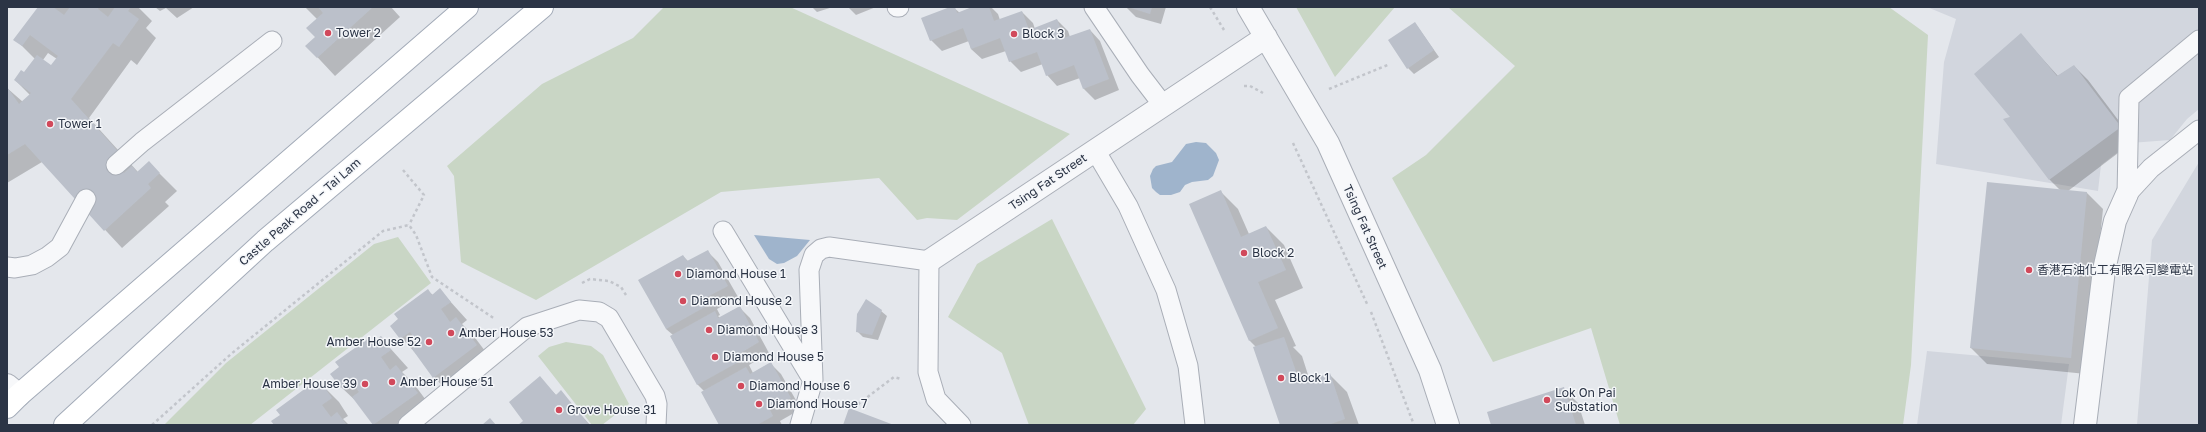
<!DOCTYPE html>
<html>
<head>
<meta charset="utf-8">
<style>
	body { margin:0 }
	#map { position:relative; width:2206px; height:432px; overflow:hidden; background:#e4e7ec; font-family:"Golos Text",sans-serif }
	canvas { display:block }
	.frame { position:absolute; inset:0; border:8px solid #2b3445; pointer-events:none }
</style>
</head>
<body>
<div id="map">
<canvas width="2206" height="432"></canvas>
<div class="frame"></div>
</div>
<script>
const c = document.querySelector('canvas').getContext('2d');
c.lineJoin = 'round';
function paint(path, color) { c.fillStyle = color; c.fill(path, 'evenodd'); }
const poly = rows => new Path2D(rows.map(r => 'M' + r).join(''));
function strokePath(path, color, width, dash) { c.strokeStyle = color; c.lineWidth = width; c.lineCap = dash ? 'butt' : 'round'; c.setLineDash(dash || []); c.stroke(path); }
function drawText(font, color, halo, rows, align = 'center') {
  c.font = font + ' "Golos Text","Noto Sans TC",sans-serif'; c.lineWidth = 3; c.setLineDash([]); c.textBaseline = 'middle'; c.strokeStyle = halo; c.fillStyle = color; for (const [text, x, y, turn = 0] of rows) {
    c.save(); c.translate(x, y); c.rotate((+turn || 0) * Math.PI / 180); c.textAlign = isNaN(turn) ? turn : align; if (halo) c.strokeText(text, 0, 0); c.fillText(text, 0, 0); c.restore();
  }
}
paint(poly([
	[1927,7,2199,7,2199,109,2187,119,2170,140,2130,143,2101,165,2098,191,1936,164,1944,62,1956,19],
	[2199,162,2199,425,2137,425,2152,240],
	[1927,351,2069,364,2061,425,1917,425]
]), '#d2d6de');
paint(poly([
	[664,7,790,7,1070,134,957,220,927,218,917,220,879,178,721,192,536,300,461,262,454,176,447,166,542,84,633,38],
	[1296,7,1395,7,1335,77],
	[1448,7,1889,7,1928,35,1911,365,1903,425,1620,425,1591,328,1493,362,1392,178,1426,155,1515,66],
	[1052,219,1146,409,1133,425,1029,425,1002,353,948,317,977,264],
	[398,237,431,283,250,425,164,425,226,363,374,244],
	[566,342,591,346,603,355,629,404,602,425,592,425,538,356,549,347]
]), '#c9d6c5');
paint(poly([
	[1196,142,1206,143,1216,153,1219,160,1213,176,1208,180,1192,182,1185,185,1180,192,1171,195,1160,195,1156,192,1152,188,1150,176,1153,169,1156,166,1172,162,1186,144],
	[754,235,810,240,797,256,784,263,777,264,769,259]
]), '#9fb4cc');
paint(poly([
	[39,7,68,7,70,9,71,7,138,7,152,21,146,28,156,38,137,65,131,60,89,118,138,172,149,163,177,191,165,202,169,206,122,248,42,162,7,183,7,88,23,102,30,95,15,80,24,74,35,59,15,39],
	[48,53,57,59,52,67,43,60],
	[155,7,194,7,177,18,166,8,160,11],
	[305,7,391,7,400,17,335,76,307,46,316,37,317,19],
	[812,7,833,7,817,12],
	[848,7,876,7,856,15],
	[953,7,960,13,975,7,991,7,998,14,1000,20,1022,12,1033,23,1035,29,1057,20,1068,31,1070,37,1090,30,1100,41,1119,90,1095,100,1084,89,1080,78,1057,86,1047,75,1043,64,1021,72,1010,61,1006,51,982,59,971,49,969,41,942,51,931,40],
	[1126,7,1166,7,1161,24,1136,17],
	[1415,23,1439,57,1414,74,1408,68],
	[2021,35,2058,76,2074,66,2088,80,2134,141,2068,191,2087,193,2103,209,2086,374,1987,364,1971,348,2061,191,2050,180,2005,119,2012,117],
	[1220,191,1238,209,1249,234,1266,227,1284,245,1303,288,1275,300,1296,346,1293,347,1302,356,1310,381,1329,374,1347,392,1359,425,1281,425,1256,347,1250,341],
	[707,251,718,262,738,297,717,309,720,315,718,316,720,318,739,307,750,318,769,353,749,365,753,373,770,363,781,374,801,409,780,421,782,425,720,425,704,391,698,385,671,337,673,335,666,329,683,256,689,262],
	[440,290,467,320,462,324,473,335,494,363,451,395,434,377,418,356,391,326,428,291,433,295],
	[881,311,887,316,878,340,863,337,857,331],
	[381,338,408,368,402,372,414,384,434,411,416,425,374,425,359,404,341,387,368,339,373,343],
	[540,378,556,395,561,392,590,425,520,425,525,421],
	[322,385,339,402,348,416,343,419,349,425,275,425,281,415,310,386,314,391],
	[1564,389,1578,403,1585,425,1492,425]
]), '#0003');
paint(poly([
	[38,7,53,7,64,15,70,7,99,7,98,9,108,17,115,7,131,7,128,11,139,19,119,47,113,43,71,99,123,157,115,164,124,173,132,166,137,172,149,161,160,173,148,184,151,188,104,231,25,144,7,155,7,87,19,104,31,93,14,80,21,70,24,72,37,55,51,65,58,56,30,35,22,46,13,40],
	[318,7,373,7,317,58,305,46,315,37,306,28,323,13],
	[950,7,955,7,957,13,972,7,989,7,994,21,1022,11,1029,30,1057,19,1064,38,1090,29,1109,79,1083,89,1074,65,1046,76,1037,52,1009,62,1000,38,971,49,963,28,930,41,921,18],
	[1128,7,1152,7,1150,14],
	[1415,22,1434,50,1407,69,1388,40],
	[2021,33,2057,76,2074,65,2121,127,2049,180,2003,119,2010,117,1974,74],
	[1987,182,2087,192,2071,358,1970,348],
	[1221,190,1241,237,1266,226,1286,270,1258,282,1278,328,1249,341,1189,204],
	[708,250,728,286,707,297,710,304,666,329,638,280,683,255,687,261],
	[440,288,451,302,441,309,450,322,456,317,477,345,433,378,412,349,419,344,410,332,400,339,390,326,398,319,394,314,428,289,432,295],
	[866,299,882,310,872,335,856,332,857,314],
	[740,306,759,342,739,354,742,360,697,385,670,336,715,311,718,318],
	[381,336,391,350,381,357,390,370,396,365,418,393,373,425,352,397,359,392,350,380,341,388,330,374,339,367,335,362,369,338,372,343],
	[1284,337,1300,383,1330,373,1345,419,1328,425,1280,425,1253,347],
	[771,362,791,398,770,410,773,416,757,425,719,425,701,392,746,367,750,374],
	[540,376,556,395,561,390,589,425,518,425,523,421,509,402],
	[322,384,332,398,322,405,331,417,337,412,347,425,274,425,271,421,280,415,276,410,310,385,313,390],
	[1564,387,1576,425,1491,425,1487,412],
	[849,408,894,425,843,425],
	[490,418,496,425,482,425]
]), '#bbc0ca');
const service = poly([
	[897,7,899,7],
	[1094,7,1140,75,1163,105],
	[1095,150,1128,206,1166,290,1188,366,1195,425],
	[116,165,142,142,272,41],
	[2127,194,2129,98,2199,40],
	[2127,194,2151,168,2199,130],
	[723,231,811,377],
	[7,267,15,268,32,265,47,257,60,247,86,199],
	[408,425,527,327,579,310,599,312,609,318,655,396,657,404,656,425],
	[800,425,813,380,809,270,814,255,821,249,829,247,929,261,928,372,936,399,961,425]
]);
const minor = poly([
	[1248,7,1328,143,1430,370,1448,425],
	[929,261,1266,37],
	[7,385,19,395],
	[2085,425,2104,270,2115,221,2127,194]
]);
const primary = poly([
	[7,407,19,395,467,7],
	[65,425,265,241,542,7]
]);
strokePath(service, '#a9aeb7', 21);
strokePath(minor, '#a9aeb7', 24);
strokePath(primary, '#a3abb8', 24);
strokePath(poly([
	[1210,7,1224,30],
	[1244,86,1250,86,1263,93],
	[1329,89,1390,64],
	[1293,143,1368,306],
	[403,170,424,195,409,225],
	[582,283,590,279,609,281,621,287,626,295],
	[1371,312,1414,425],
	[853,408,894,377,901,379],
	[152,425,231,354,383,231,409,225,416,235,432,277,495,319]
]), '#c2c5cb', 2.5, [3, 3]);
strokePath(service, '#f7f8fa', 19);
strokePath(minor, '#f7f8fa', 22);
strokePath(primary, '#fff', 22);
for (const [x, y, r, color] of [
	[328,33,4,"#d1495b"],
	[1014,34,4,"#d1495b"],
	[50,124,4,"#d1495b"],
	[1244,253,4,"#d1495b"],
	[2029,270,4,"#d1495b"],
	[678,274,4,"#d1495b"],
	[683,301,4,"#d1495b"],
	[709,330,4,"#d1495b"],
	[451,333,4,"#d1495b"],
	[429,342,4,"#d1495b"],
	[715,357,4,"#d1495b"],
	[1281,378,4,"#d1495b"],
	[392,382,4,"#d1495b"],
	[365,384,4,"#d1495b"],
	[741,386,4,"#d1495b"],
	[1547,400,4,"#d1495b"],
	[759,404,4,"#d1495b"],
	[559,410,4,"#d1495b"]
]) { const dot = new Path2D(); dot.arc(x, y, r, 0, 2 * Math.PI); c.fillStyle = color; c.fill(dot); strokePath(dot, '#f4f6f9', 1.5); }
drawText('12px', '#2b3445', '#f4f6f9', [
	["Tower 2",336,33],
	["Block 3",1022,34],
	["Tower 1",58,124],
	["Block 2",1252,253],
	["香港石油化工有限公司變電站",2037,270],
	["Diamond House 1",686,274],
	["Diamond House 2",691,301],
	["Diamond House 3",717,330],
	["Amber House 53",459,333],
	["Amber House 52",421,342,"right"],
	["Diamond House 5",723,357],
	["Block 1",1289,378],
	["Amber House 51",400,382],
	["Amber House 39",357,384,"right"],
	["Diamond House 6",749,386],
	["Lok On Pai",1555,393],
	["Substation",1555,407],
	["Diamond House 7",767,404],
	["Grove House 31",567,410]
], 'left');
drawText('12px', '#2b3445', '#f4f6f9', [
	["Tsing Fat Street",1048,182,-34],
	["Castle Peak Road – Tai Lam",300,212,-41],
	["Tsing Fat Street",1365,227,66]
]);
</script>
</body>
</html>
